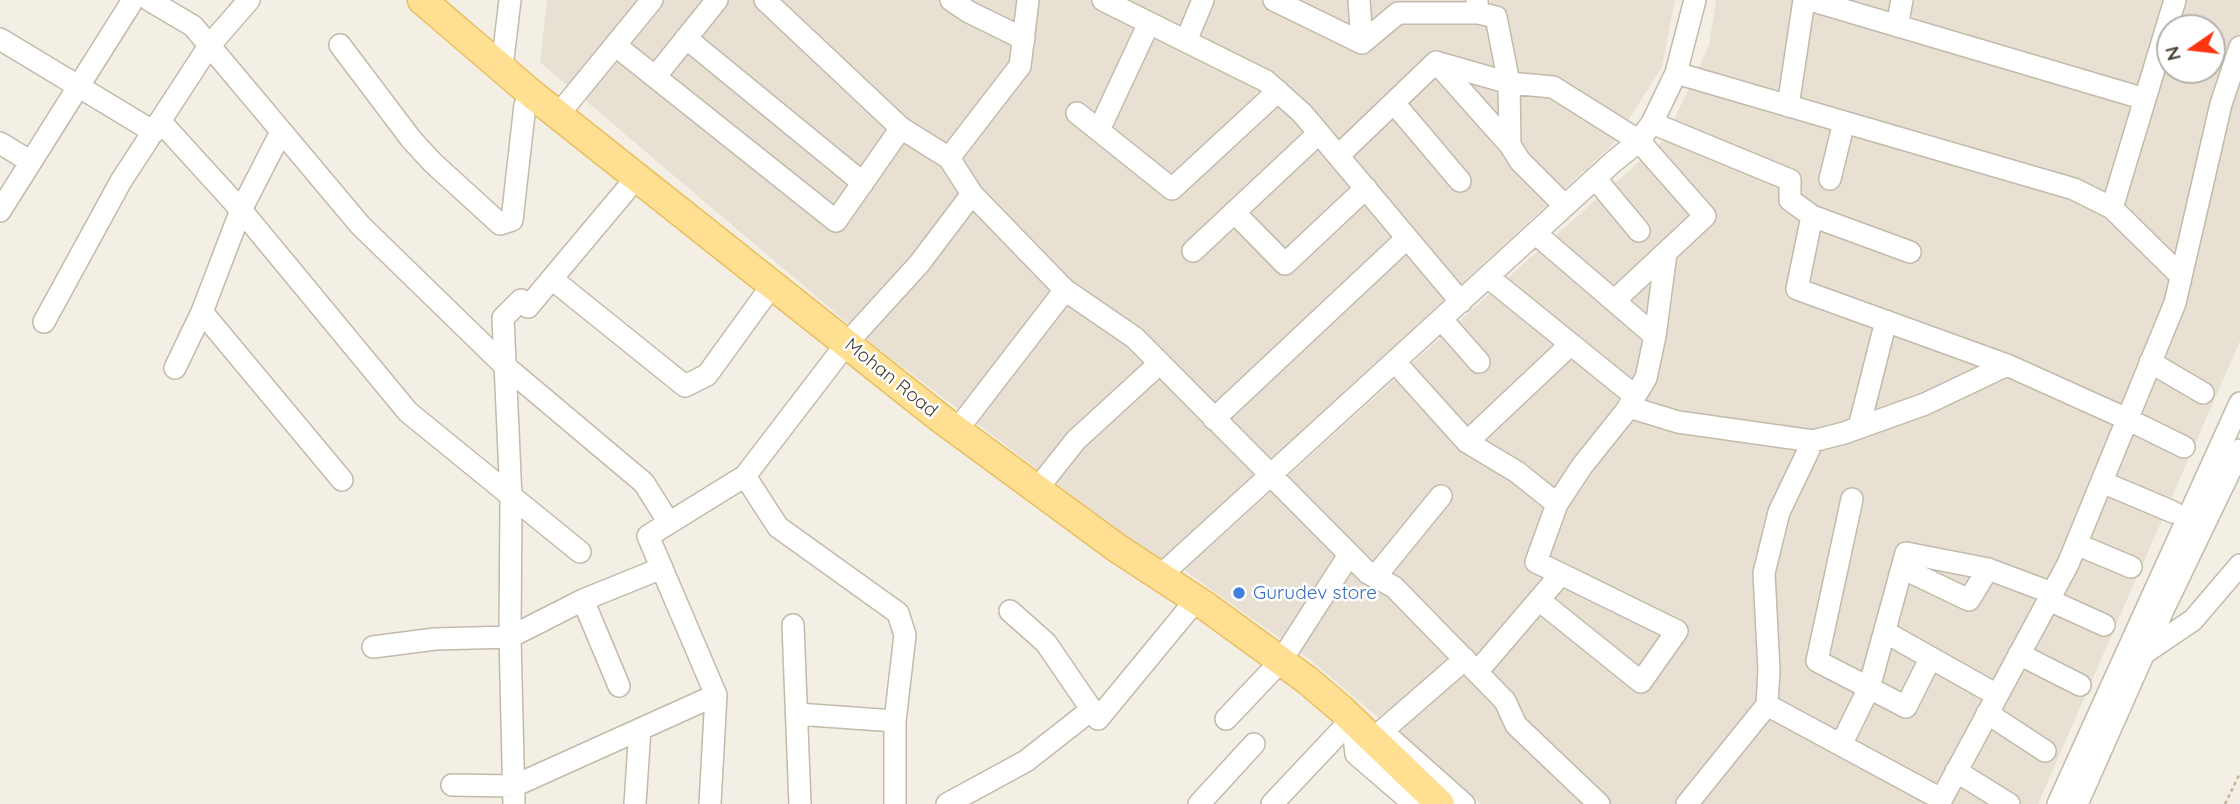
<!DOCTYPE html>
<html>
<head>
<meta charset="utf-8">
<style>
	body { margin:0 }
	#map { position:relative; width:2240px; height:804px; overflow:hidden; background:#f3efe5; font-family:Quicksand,sans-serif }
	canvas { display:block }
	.north { position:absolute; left:2156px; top:14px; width:70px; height:70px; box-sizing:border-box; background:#fff; border:2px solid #b5b2ae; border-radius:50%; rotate:256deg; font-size:19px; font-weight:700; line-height:28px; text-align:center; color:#463f34 }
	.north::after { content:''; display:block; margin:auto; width:24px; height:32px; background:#ff3511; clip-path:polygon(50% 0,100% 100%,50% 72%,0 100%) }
</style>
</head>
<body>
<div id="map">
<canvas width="2240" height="804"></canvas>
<div class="north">N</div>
</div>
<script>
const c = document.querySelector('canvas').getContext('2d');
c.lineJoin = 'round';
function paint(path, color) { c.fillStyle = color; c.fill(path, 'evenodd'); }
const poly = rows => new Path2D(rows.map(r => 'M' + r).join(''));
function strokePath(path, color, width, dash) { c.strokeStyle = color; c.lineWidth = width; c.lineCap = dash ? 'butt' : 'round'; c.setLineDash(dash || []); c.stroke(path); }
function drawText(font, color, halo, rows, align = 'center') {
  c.font = font + ' Quicksand,sans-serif'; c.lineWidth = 5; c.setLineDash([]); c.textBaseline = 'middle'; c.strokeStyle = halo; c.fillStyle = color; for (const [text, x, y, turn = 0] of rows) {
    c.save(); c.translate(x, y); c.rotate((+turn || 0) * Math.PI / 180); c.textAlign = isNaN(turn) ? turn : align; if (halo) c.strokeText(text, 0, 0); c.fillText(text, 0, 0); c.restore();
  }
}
paint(poly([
	[547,0,1675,0,1662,67,1613,144,1160,562,871,343,540,62],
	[1716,0,2240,0,2240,341,2038,804,1481,804,1308,658,1184,570,1488,295,1665,139,1709,45],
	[2170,28,2212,28,2212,70,2170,70]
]), '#e8e1d3');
const minor = poly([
	[149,0,193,26,360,225,505,366,644,483,669,523],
	[765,0,901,128,949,158,972,194,1065,290,1135,338,1368,573,1394,587,1505,701,1516,725,1599,804],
	[951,0,969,12,1024,39],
	[1103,0,1266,81,1302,113,1461,302],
	[1274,0,1362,43],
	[1359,0,1362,43],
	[1810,0,2145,99],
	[1478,13,1496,17,1509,83,1510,145],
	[1897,26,1902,0],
	[686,38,863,183],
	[0,39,154,132],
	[1186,41,1203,0],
	[1362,43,1398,13,1478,13,1477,1],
	[340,45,411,139,432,162,500,224,512,220,525,105,533,95],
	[615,45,836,221,901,128],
	[1436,62,1509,83,1553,87,1639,141,1705,216,1614,301],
	[1436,62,1510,145,1520,161,1565,206],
	[502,67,510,0],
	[1676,73,2074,189,2112,208,2180,275],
	[655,77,717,0],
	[1394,103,1460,181],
	[1788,106,1804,0],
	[1077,113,1172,189,1278,91],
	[558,115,652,0],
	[160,121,241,210,408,412,580,552],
	[1652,123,1790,180,1790,200,1812,216,1910,252],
	[1099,130,1149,23],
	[0,143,31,162],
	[1338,156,1436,62],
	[949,158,1020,66,1028,0],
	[1595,178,1639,231],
	[1830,179,1844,122],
	[2112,208,2175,0],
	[0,211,133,0],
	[1234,212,1285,264,1366,188],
	[1812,216,1797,289,2007,365,2127,419,2184,447],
	[1535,233,1655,336],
	[1193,251,1319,133],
	[1488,277,1635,396],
	[552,279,685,386,707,375,773,284],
	[202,312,342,480],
	[1442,320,1479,362],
	[44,322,121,181,209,46,249,0],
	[1395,362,1467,442,1517,472,1557,504],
	[2150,362,2203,393],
	[175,368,202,312,241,210,281,132],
	[1629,407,1678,422,1813,441,1844,433,1925,404,2007,365],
	[1214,419,1407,238],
	[1859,427,1886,321],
	[957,430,1065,290],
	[1467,442,1571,344],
	[2102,482,2173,512],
	[1037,489,1076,440,1160,363],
	[1852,499,1817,661,1906,707,1930,659],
	[2076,544,2131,567],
	[1902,568,1969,600,1988,569],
	[1160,576,1613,162,1639,141,1652,123,1676,73,1695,0],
	[1375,577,1441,496],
	[583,600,619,686],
	[1539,600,1641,682,1677,631,1561,574],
	[2049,600,2104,625],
	[1010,611,1046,643,1098,719,1196,600],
	[793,625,800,804],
	[1885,632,1997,695],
	[373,647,435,639,510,637,583,600,662,568],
	[2019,654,2080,685],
	[2143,654,2193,620,2240,565],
	[1477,672,1561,574,1536,562,1557,504,1582,466,1626,411,1646,378,1655,336,1666,253],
	[1767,705,1941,799],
	[1987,713,2045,751],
	[797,714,895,721],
	[1226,719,1281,661,1349,555],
	[1352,719,1356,754,1414,804],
	[1373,739,1465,659],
	[1392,740,1464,804],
	[1841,745,1869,688,1906,553,1988,569,2052,593],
	[1956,771,2009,804],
	[452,785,514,786,716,695],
	[514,804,510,637,511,498,503,318,521,300,528,307,637,177],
	[635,804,640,729],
	[710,804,716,695,648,536,745,476],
	[895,804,895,721,905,635,898,613,778,527,745,476,847,343,919,264,972,194],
	[947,804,1026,761,1091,710],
	[1199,804,1254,744],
	[1272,804,1352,719],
	[1687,804,1767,705,1769,670,1764,573,1779,512,1813,441],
	[1939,804,2068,564,2175,303,2221,104,2240,47],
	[2058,804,2240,403],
	[2077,804,2164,608,2240,450]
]);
const major = poly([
	[422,0,533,95,940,418,1117,548,1207,607,1307,680,1341,709,1440,804]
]);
strokePath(minor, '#c2baaa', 24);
strokePath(major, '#e9bf5e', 31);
strokePath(poly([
	[2225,804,2240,773]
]), '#c2b398', 2.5, [3.5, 3.5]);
strokePath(minor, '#fff', 21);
strokePath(major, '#ffe093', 28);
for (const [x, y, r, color] of [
	[1239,593,7,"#3f7fe0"]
]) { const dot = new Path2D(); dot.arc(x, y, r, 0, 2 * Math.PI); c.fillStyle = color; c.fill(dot); strokePath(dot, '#fff', 2.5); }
drawText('19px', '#463f34', '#fff', [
	["Mohan Road",891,378,39]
]);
drawText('19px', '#366cbe', '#fff', [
	["Gurudev store",1253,593]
], 'left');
</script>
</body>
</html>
